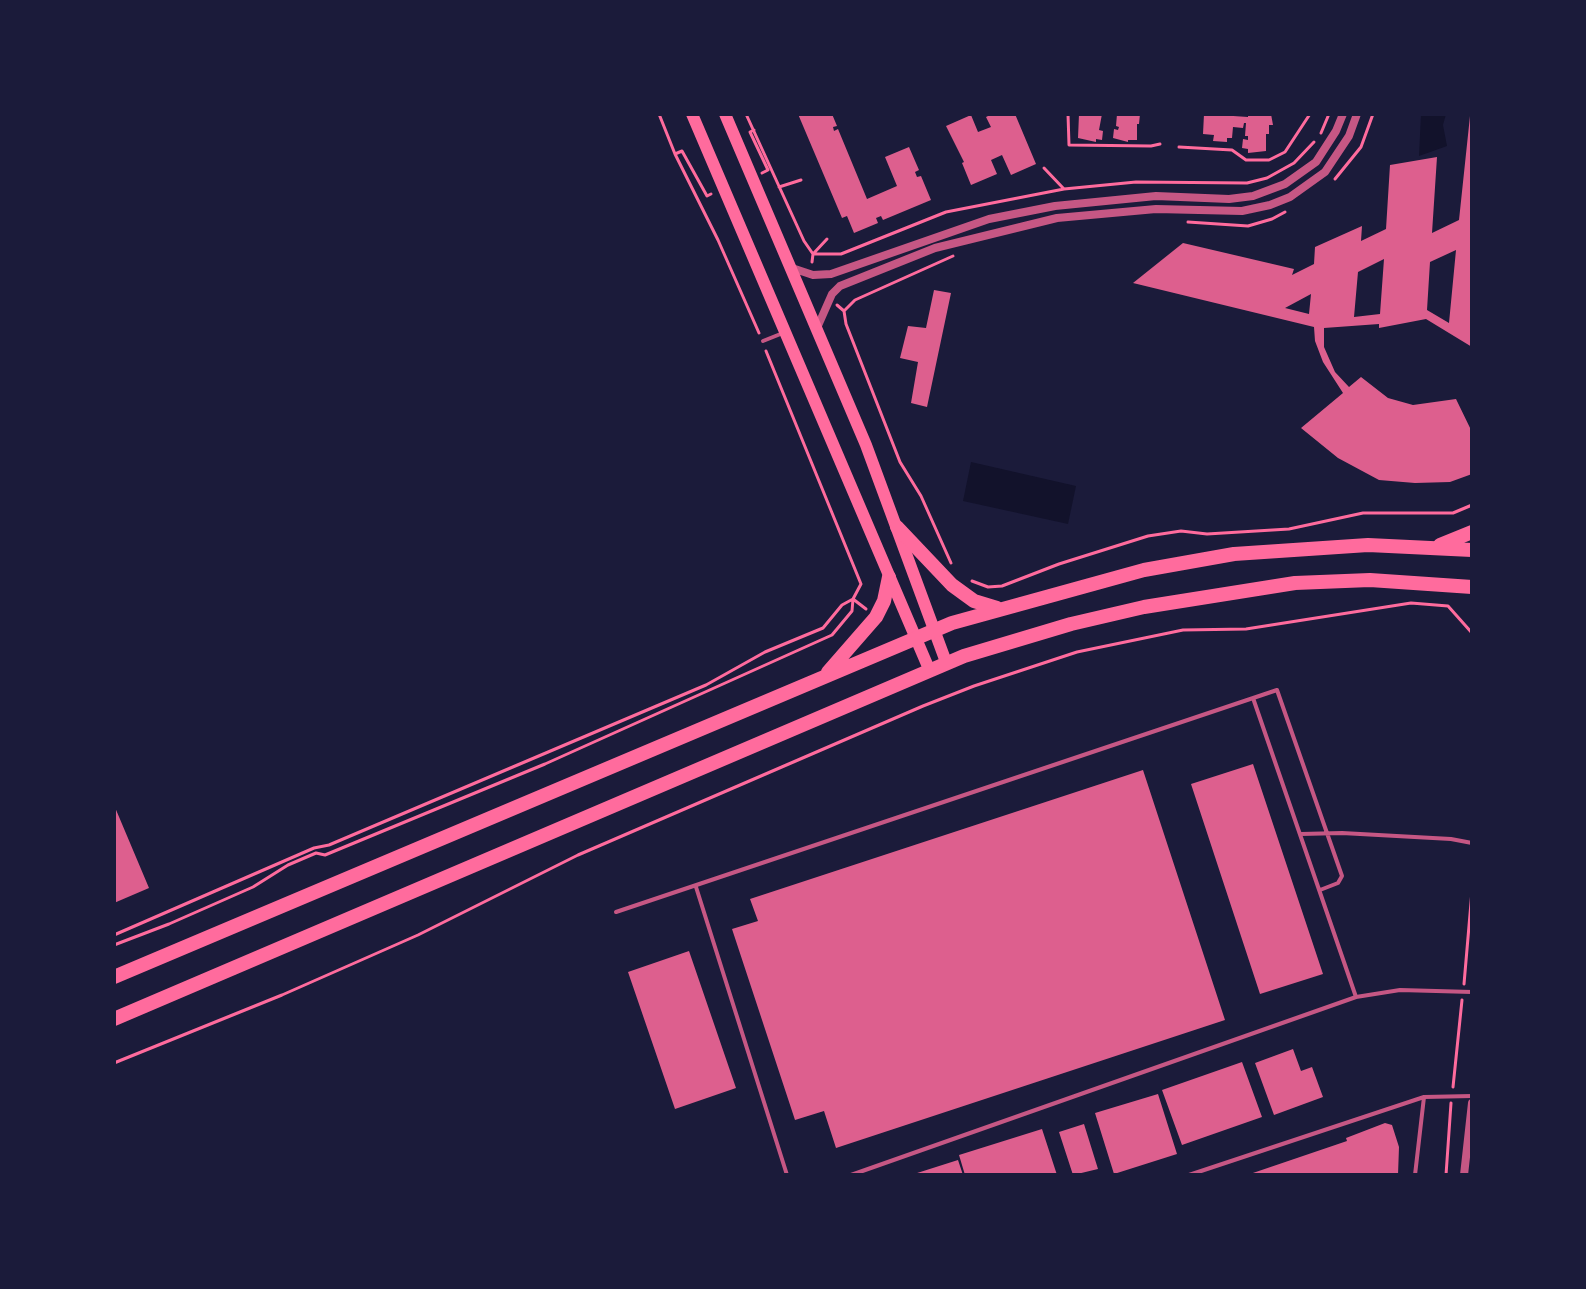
<!DOCTYPE html>
<html>
<head>
<meta charset="utf-8">
<style>
	body { margin:0 }
	#map { position:relative; width:1586px; height:1289px; overflow:hidden; background:#1b1b3a; font-family:Lora,serif }
	canvas { display:block }
	.frame { position:absolute; inset:0; border:116px solid #1b1b3a; pointer-events:none }
</style>
</head>
<body>
<div id="map">
<canvas width="1586" height="1289"></canvas>
<div class="frame"></div>
</div>
<script>
const c = document.querySelector('canvas').getContext('2d');
c.lineJoin = 'round';
function paint(path, color) { c.fillStyle = color; c.fill(path, 'evenodd'); }
const poly = rows => new Path2D(rows.map(r => 'M' + r).join(''));
function strokePath(path, color, width, dash) { c.strokeStyle = color; c.lineWidth = width; c.lineCap = dash ? 'butt' : 'round'; c.setLineDash(dash || []); c.stroke(path); }
paint(poly([
	[1421,114,1446,114,1443,125,1447,146,1419,156],
	[971,462,1076,486,1068,524,963,501]
]), '#12122b');
paint(poly([
	[798,114,832,114,837,126,833,127,834,131,838,129,867,199,897,186,885,157,909,147,919,170,915,172,917,177,921,176,931,200,883,220,881,216,876,218,878,223,854,233,847,216,842,218],
	[992,114,1015,114,1036,164,1011,175,1002,155,991,160,997,174,971,185,962,163,964,162,946,126,971,115,978,132,991,127,986,117],
	[1079,114,1102,114,1099,130,1103,131,1102,140,1096,139,1096,142,1078,138],
	[1117,114,1140,114,1139,124,1137,124,1137,140,1128,140,1128,142,1113,138,1114,129,1118,130,1119,127,1116,126],
	[1204,114,1248,117,1248,114,1271,114,1273,125,1269,125,1269,134,1266,134,1266,151,1248,153,1248,149,1242,148,1243,139,1248,140,1248,136,1245,136,1246,123,1244,123,1243,128,1233,127,1232,138,1227,138,1227,142,1213,141,1214,135,1203,134],
	[1470,116,1472,116,1472,347,1426,319,1379,328,1379,324,1324,328,1324,347,1335,372,1349,387,1361,377,1388,398,1413,405,1456,399,1472,432,1472,474,1450,482,1415,483,1379,480,1338,458,1301,428,1343,393,1323,362,1315,341,1314,327,1133,283,1183,243,1294,269,1292,275,1314,264,1315,247,1362,226,1361,241,1386,229,1390,165,1437,157,1432,233,1459,220],
	[1456,250,1449,323,1427,310,1430,262],
	[1384,259,1380,314,1354,317,1358,272],
	[1311,294,1309,314,1285,308],
	[934,290,951,293,927,407,911,403,918,362,900,358,908,326,926,328],
	[1253,764,1323,974,1260,994,1191,784],
	[1143,770,1225,1020,836,1148,824,1111,795,1120,732,929,758,921,750,899],
	[114,805,149,888,114,903],
	[689,951,736,1088,675,1109,628,972],
	[1293,1049,1301,1071,1312,1067,1323,1097,1274,1115,1255,1063],
	[1242,1062,1262,1117,1182,1145,1162,1090],
	[1158,1094,1177,1154,1114,1174,1095,1113],
	[1385,1123,1392,1125,1399,1147,1398,1175,1247,1175,1347,1141,1346,1138],
	[1084,1124,1098,1169,1073,1175,1059,1132],
	[1042,1129,1057,1175,965,1175,959,1155],
	[958,1160,963,1175,914,1175,914,1174]
]), '#dd5f8e');
strokePath(poly([
	[659,114,675,154,718,240,759,333],
	[746,114,804,241,813,254,812,262],
	[1068,114,1069,145,1151,146,1160,144],
	[754,130,750,132,768,170,762,173],
	[1321,133,1329,114],
	[1179,147,1232,150,1246,160,1269,160,1285,152,1310,114],
	[675,154,682,151,707,196,711,194],
	[1044,168,1064,189],
	[1335,179,1361,147,1373,114],
	[779,187,801,180],
	[1188,222,1248,226,1272,219,1285,212],
	[813,254,827,239],
	[814,254,841,254,946,212,1064,189,1136,182,1247,183,1267,178,1294,163,1314,142],
	[837,305,844,311,846,324,900,462,921,496,951,563],
	[844,311,855,300,953,256],
	[972,581,988,587,1002,586,1059,564,1148,536,1181,531,1207,534,1289,529,1363,513,1453,513,1472,505],
	[853,599,866,609],
	[114,935,314,848,329,845,706,685,765,652,823,628,842,605,853,599],
	[114,945,169,924,253,887,288,865,316,853,325,855,545,764,832,635,852,611,853,599,861,584,766,351],
	[1464,984,1472,891],
	[114,1063,282,995,418,935,578,855,923,706,974,686,1077,652,1183,630,1246,629,1411,603,1448,606,1472,633],
	[1453,1087,1462,1000],
	[1446,1175,1451,1103]
]), '#ff6b9d', 3);
strokePath(poly([
	[763,341,783,333],
	[1253,698,1356,997],
	[1301,834,1342,833,1451,839,1472,843],
	[696,887,787,1175],
	[616,912,1277,690,1342,876,1338,883,1320,890],
	[851,1175,1356,997,1400,990,1472,992],
	[1189,1175,1424,1097,1472,1096],
	[1415,1175,1424,1097]
]), '#c65784', 4);
strokePath(poly([
	[792,268,813,275,831,274,989,219,1055,206,1156,196,1229,199,1253,196,1285,184,1316,162,1336,131,1343,114],
	[817,328,832,294,840,286,935,248,1057,218,1156,209,1242,211,1270,205,1290,197,1325,172,1349,136,1357,114],
	[1464,1175,1472,1103]
]), '#c65784', 8);
strokePath(poly([
	[692,114,929,669],
	[725,114,866,445,946,662]
]), '#ff6b9d', 12);
strokePath(poly([
	[897,527,952,585,974,601,997,608],
	[1440,545,1472,532],
	[828,672,876,617,884,601,889,577],
	[114,977,952,623,1144,570,1234,554,1368,545,1472,550],
	[114,1019,964,656,1071,624,1144,607,1295,583,1370,580,1472,587]
]), '#ff6b9d', 14);
</script>
</body>
</html>
